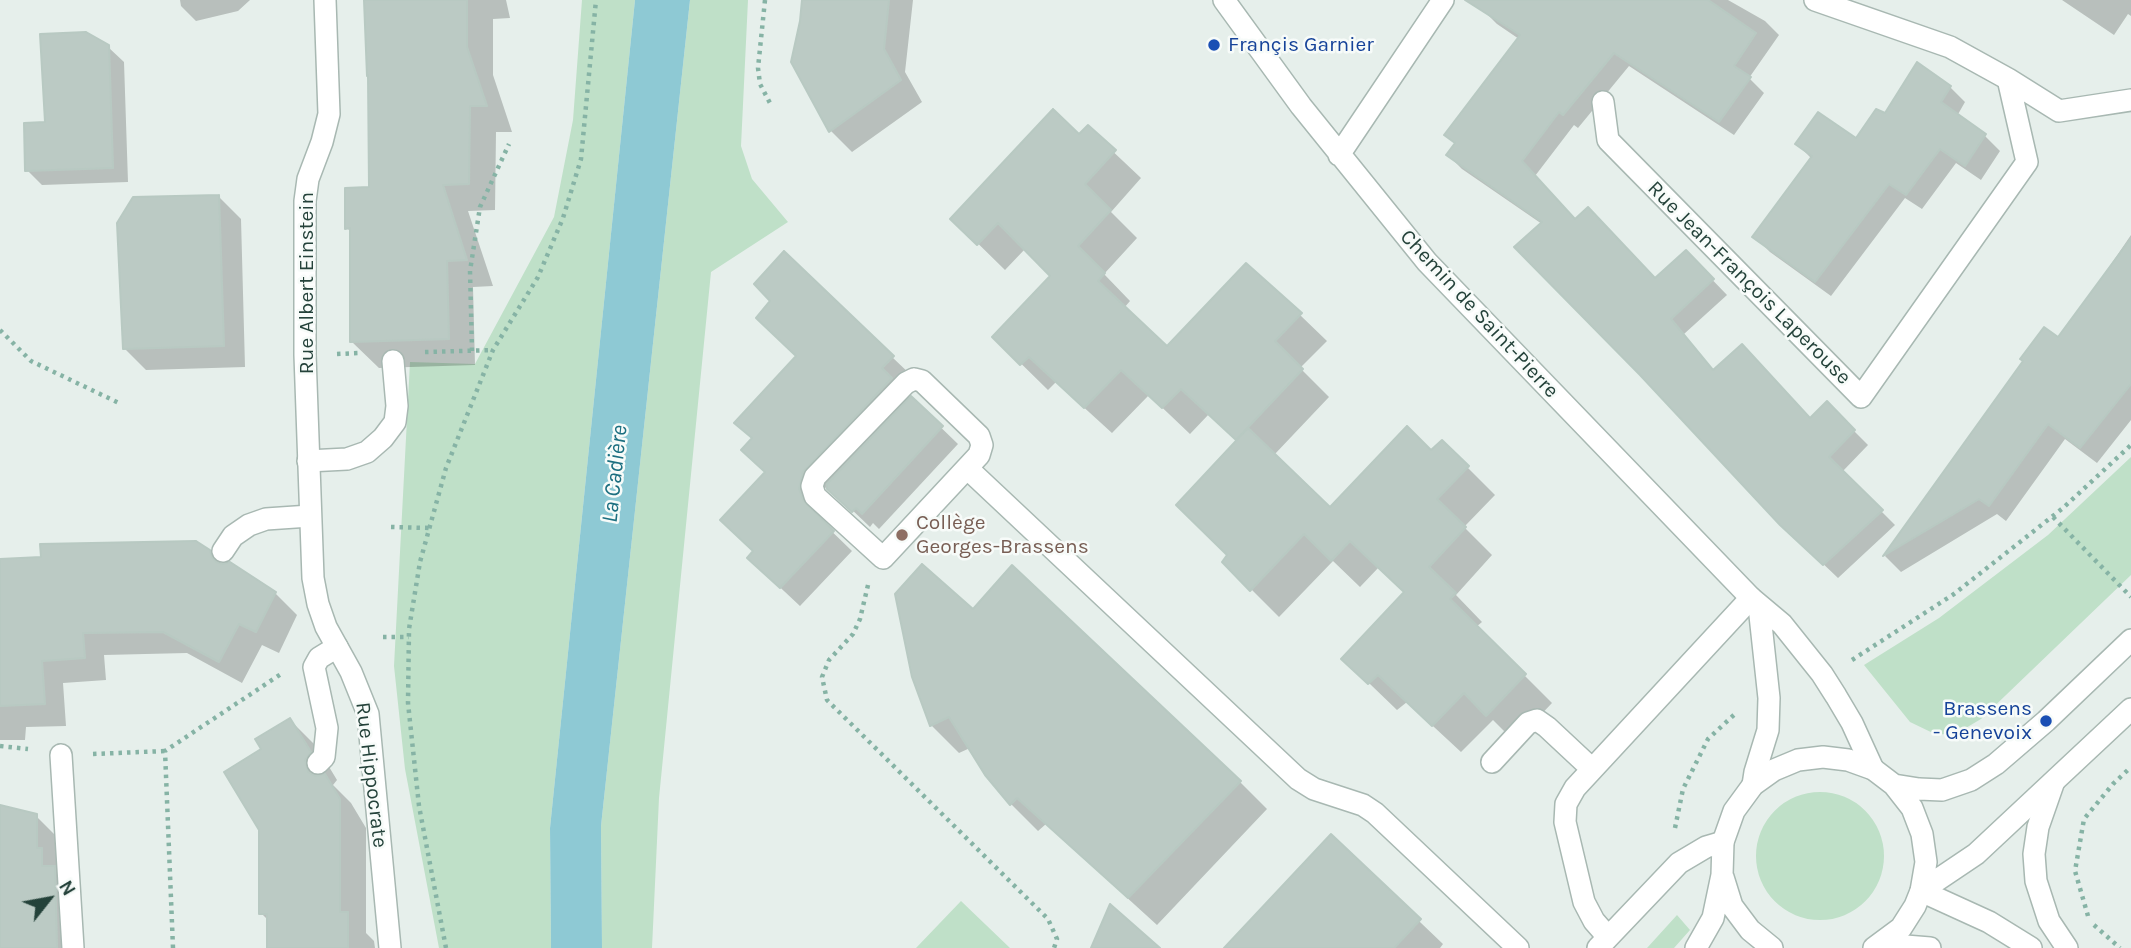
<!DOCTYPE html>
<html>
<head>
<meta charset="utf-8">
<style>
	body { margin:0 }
	#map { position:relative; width:2131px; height:948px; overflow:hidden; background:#e6efeb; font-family:Karla,sans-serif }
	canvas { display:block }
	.north { position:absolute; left:14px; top:864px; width:70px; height:70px; -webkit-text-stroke:5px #f7fbf9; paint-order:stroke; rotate:59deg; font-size:19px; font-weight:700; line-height:28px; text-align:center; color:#24423a }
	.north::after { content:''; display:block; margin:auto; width:24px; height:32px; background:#24423a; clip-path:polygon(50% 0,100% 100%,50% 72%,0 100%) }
</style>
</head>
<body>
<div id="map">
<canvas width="2131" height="948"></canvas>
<div class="north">N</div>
</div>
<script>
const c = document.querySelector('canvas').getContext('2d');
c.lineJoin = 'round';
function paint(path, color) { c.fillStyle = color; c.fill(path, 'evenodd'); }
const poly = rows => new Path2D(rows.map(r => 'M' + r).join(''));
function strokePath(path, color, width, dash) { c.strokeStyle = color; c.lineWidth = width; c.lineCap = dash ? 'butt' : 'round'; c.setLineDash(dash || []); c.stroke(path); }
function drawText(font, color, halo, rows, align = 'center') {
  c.font = font + ' Karla,sans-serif'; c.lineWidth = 5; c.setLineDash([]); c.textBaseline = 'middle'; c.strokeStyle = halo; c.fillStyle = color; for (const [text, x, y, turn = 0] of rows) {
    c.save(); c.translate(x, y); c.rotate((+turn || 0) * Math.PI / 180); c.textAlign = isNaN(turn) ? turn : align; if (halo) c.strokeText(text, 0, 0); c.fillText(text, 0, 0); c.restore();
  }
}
paint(poly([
	[582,0,635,0,550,828,551,948,439,948,405,769,394,666,410,362,475,364,554,217,573,120],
	[690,0,748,0,741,146,752,179,788,222,711,272,659,798,652,948,602,948,601,826],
	[2131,457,2131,575,1981,719,1959,732,1937,735,1910,722,1864,665,1939,618,2048,535],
	'1756 856a64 64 0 1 1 128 0a64 64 0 1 1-128 0Z',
	[961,901,1010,948,916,948],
	[1677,915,1690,930,1674,948,1647,948]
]), '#bfe0c8');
paint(poly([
	[635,0,690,0,601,826,602,948,551,948,550,828]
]), '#8ec9d4');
paint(poly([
	[180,0,250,0,238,11,196,21,181,6],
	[368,0,506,0,510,18,493,19,493,75,512,132,496,132,495,210,468,211,493,286,473,287,475,365,379,368,352,342,352,233,347,228,371,189],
	[804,0,913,0,905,72,922,102,852,152,831,131],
	[1490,0,1728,0,1765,21,1779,35,1749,78,1764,93,1734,135,1629,66,1578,128,1574,125,1535,176,1576,221,1656,280,1700,267,1727,295,1684,334,1714,371,1810,420,1827,404,1868,445,1842,472,1895,525,1838,578,1797,539,1542,224,1462,169,1448,155,1456,145,1446,134,1519,39,1497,24,1483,10],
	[2062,0,2131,0,2131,16,2128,14,2114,35],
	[108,47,124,62,128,182,42,185,27,170,47,124],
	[1950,87,1965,102,1957,116,1985,136,2000,151,1981,180,1956,163,1922,209,1905,198,1831,296,1770,252,1755,237,1812,159,1797,144,1856,140,1886,116],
	[1088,128,1141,178,1111,212,1137,238,1104,274,1130,301,1124,308,1167,349,1300,315,1327,341,1300,368,1329,397,1274,455,1330,509,1431,453,1442,442,1495,495,1464,527,1492,555,1456,595,1482,622,1476,627,1552,703,1515,742,1493,720,1461,752,1407,702,1397,710,1344,659,1406,592,1379,567,1360,587,1333,561,1279,617,1224,562,1229,555,1238,441,1209,414,1190,434,1149,395,1112,433,1056,382,1048,390,994,337,1053,276,1025,249,1005,270,953,219,1079,137],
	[219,197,241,219,245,367,146,370,124,348],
	[2131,235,2131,420,2097,463,2065,439,2006,521,1997,514,1901,572,1885,556,2025,362,2059,339,2106,275,2105,273],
	[892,357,912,376,900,388,958,444,879,529,873,523,870,527,827,486,822,492,818,509,821,521,852,551,800,606,769,577,755,552,767,473,753,440,737,423],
	[209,551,223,566,275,593,297,615,279,653,262,645,242,683,187,653,104,655,106,680,63,683,66,726,26,727,25,740,0,740,0,561],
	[973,612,1240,782,1267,809,1157,925,1046,824,1038,831,1011,804,986,774,970,748,959,753,931,725],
	[290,720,317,747,337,780,333,785,351,803,366,828,366,933,374,941,375,948,269,948,269,921,262,914,264,750],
	[0,807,36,816,60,840,79,948,0,948],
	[1331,837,1443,944,1440,948,1227,948]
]), '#0003');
const building = poly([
	[364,0,467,0,467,47,487,106,470,106,469,184,443,185,467,260,447,261,449,339,350,342,350,228,345,229,345,188,369,187,368,75,367,76,364,0],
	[802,0,889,0,884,49,901,80,829,132,791,62,800,21,802,0],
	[1465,0,1708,0,1756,33,1734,66,1751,77,1719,122,1614,53,1563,115,1559,112,1522,161,1575,219,1588,207,1655,278,1686,250,1714,279,1671,319,1713,370,1742,344,1810,418,1827,401,1855,430,1829,457,1883,510,1823,565,1780,525,1640,375,1514,247,1542,222,1446,155,1455,143,1444,135,1520,35,1465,0],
	[86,32,109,45,113,168,25,171,24,123,45,122,40,34,86,32],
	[1917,62,1951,86,1941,102,1986,134,1965,166,1940,149,1906,195,1889,184,1815,282,1752,237,1812,156,1795,144,1818,112,1856,138,1876,109,1885,113,1917,62],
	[1053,109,1079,134,1088,125,1116,150,1085,184,1111,210,1078,246,1105,273,1098,281,1167,346,1246,263,1302,313,1275,341,1303,369,1236,440,1181,389,1162,408,1121,370,1084,408,1029,357,1020,365,992,337,1050,276,998,223,977,245,950,219,1053,109],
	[219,195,224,346,123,349,117,223,133,197,219,195],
	[2131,238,2131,384,2080,448,2048,424,1989,506,1979,499,1883,556,2023,361,2020,359,2044,327,2058,337,2131,238],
	[784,251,894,356,882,368,892,378,803,472,799,489,803,500,834,531,780,588,747,558,753,551,720,520,765,472,741,450,752,438,734,423,796,356,756,318,770,301,754,284,784,251],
	[911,396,943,426,862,514,856,508,852,512,827,489,827,484,911,396],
	[1407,426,1431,450,1442,440,1469,466,1437,499,1466,527,1429,567,1456,593,1450,599,1526,674,1486,716,1464,693,1432,726,1378,675,1368,684,1341,659,1404,592,1350,541,1331,561,1304,534,1250,591,1222,562,1227,555,1176,505,1248,428,1330,507,1407,426],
	[196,541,210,550,212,557,216,562,223,564,230,562,276,592,256,632,239,624,219,662,163,632,83,633,85,658,42,661,45,704,0,706,0,559,41,557,40,544,196,541],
	[922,564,973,609,1012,565,1241,781,1128,898,1017,798,1010,805,985,775,949,717,930,726,912,677,895,594,922,564],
	[290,718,311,752,305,760,308,772,315,776,325,774,340,799,340,912,348,912,348,948,267,948,267,914,259,914,259,830,224,772,261,749,255,739,290,718],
	[0,805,37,814,37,848,42,848,42,866,55,866,57,948,0,948,0,805],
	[1331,834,1421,919,1394,948,1224,948,1331,834],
	[1110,904,1160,948,1091,948,1110,904]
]);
paint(building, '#bbcac4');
strokePath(building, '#b8c9c2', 2);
const service = poly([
	[914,379,922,381,979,436,982,445,979,455,883,558,815,496,812,486,815,477,906,383,914,379],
	[308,461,347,459,367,452,383,438,395,422,397,406,393,361],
	[967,468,1298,779,1314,789,1363,805,1375,813,1518,948],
	[223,551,233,536,249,525,266,519,310,516],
	[1492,762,1528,723,1537,720,1547,727,1592,769],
	[318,763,324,757,327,728,314,667,319,658,337,647],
	[1608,937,1594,921,1584,902,1565,822,1566,804,1575,788,1751,598],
	[1598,948,1679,863,1706,847,1723,842]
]);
const minor = poly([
	[325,0,329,114,322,142,308,179,305,201,305,355,313,578,318,604,326,627,351,672,368,714,390,948],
	[1224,0,1301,106,1427,262,1751,598,1782,624,1822,674,1836,696,1852,723,1873,769],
	[1815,0,1950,47,2008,79,2059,111,2131,100],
	[1603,102,1608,140,1861,397,2027,162,2008,79],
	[1339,155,1443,0],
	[61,755,73,948],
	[2053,784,2038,827,2034,854,2036,881,2049,921,2067,948],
	[1753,785,1755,772,1768,730,1769,698,1759,606],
	[1921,891,1989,922,2031,948],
	[1878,948,1881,944,1930,948]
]);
const tertiary = poly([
	[1894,785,1919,789,1942,790,1971,780,1996,764,2046,721,2131,640],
	[1723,877,1732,906,1750,930,1772,948],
	[1921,891,1976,854,2131,709],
	[1696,948,1713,918,1722,875,1723,842,1734,811,1753,785,1774,770,1798,760,1823,757,1848,760,1873,769,1894,785,1912,808,1922,834,1926,862,1921,891,1915,906,1901,928,1874,948]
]);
strokePath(service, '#a8b8b2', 24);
strokePath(minor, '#a8b8b2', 24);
strokePath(tertiary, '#a8b8b2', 24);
strokePath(poly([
	[765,0,758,68,760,84,771,105],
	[0,330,31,361,121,404],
	[472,351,470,271,480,207,509,144],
	[425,352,493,350],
	[337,354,360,353],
	[2053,517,2131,597],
	[391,527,430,528],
	[868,585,860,619,853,634,829,660,822,677,827,700,1048,919,1057,939,1054,948],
	[383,637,409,637],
	[1852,660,1954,594,2063,508,2131,445],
	[0,746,28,749],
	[93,754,165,751],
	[1675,828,1683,789,1708,739,1736,713],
	[2088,916,2075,871,2084,819,2113,784,2131,767],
	[2094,925,2120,948],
	[173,948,165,751,281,674],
	[446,948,419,806,408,703,409,629,420,562,446,468,493,350,538,277,563,218,581,159,596,0]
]), '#86b3a5', 4.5, [3.5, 5]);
strokePath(service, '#fff', 21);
strokePath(minor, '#fff', 21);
strokePath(tertiary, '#fff', 21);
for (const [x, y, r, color] of [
	[1214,45,7,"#1a4fb4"],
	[902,535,7,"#8d6e63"],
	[2046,721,7,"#1a4fb4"]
]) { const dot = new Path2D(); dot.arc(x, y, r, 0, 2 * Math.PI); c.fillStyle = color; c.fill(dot); strokePath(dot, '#f7fbf9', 2.5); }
drawText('21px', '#164399', '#f7fbf9', [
	["Françis Garnier",1228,45],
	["Brassens",2032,709,"right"],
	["- Genevoix",2032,733,"right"]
], 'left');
drawText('21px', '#24423a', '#f7fbf9', [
	["Rue Albert Einstein",307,283,-90],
	["Rue Jean-François Laperouse",1749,283,45],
	["Chemin de Saint-Pierre",1479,314,47],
	["Rue Hippocrate",371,775,83]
]);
drawText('21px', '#785e54', '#f7fbf9', [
	["Collège",916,523],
	["Georges-Brassens",916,547]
], 'left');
drawText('italic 23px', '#1c6f80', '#f7fbf9', [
	["La Cadière",615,474,-84]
]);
</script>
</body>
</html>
